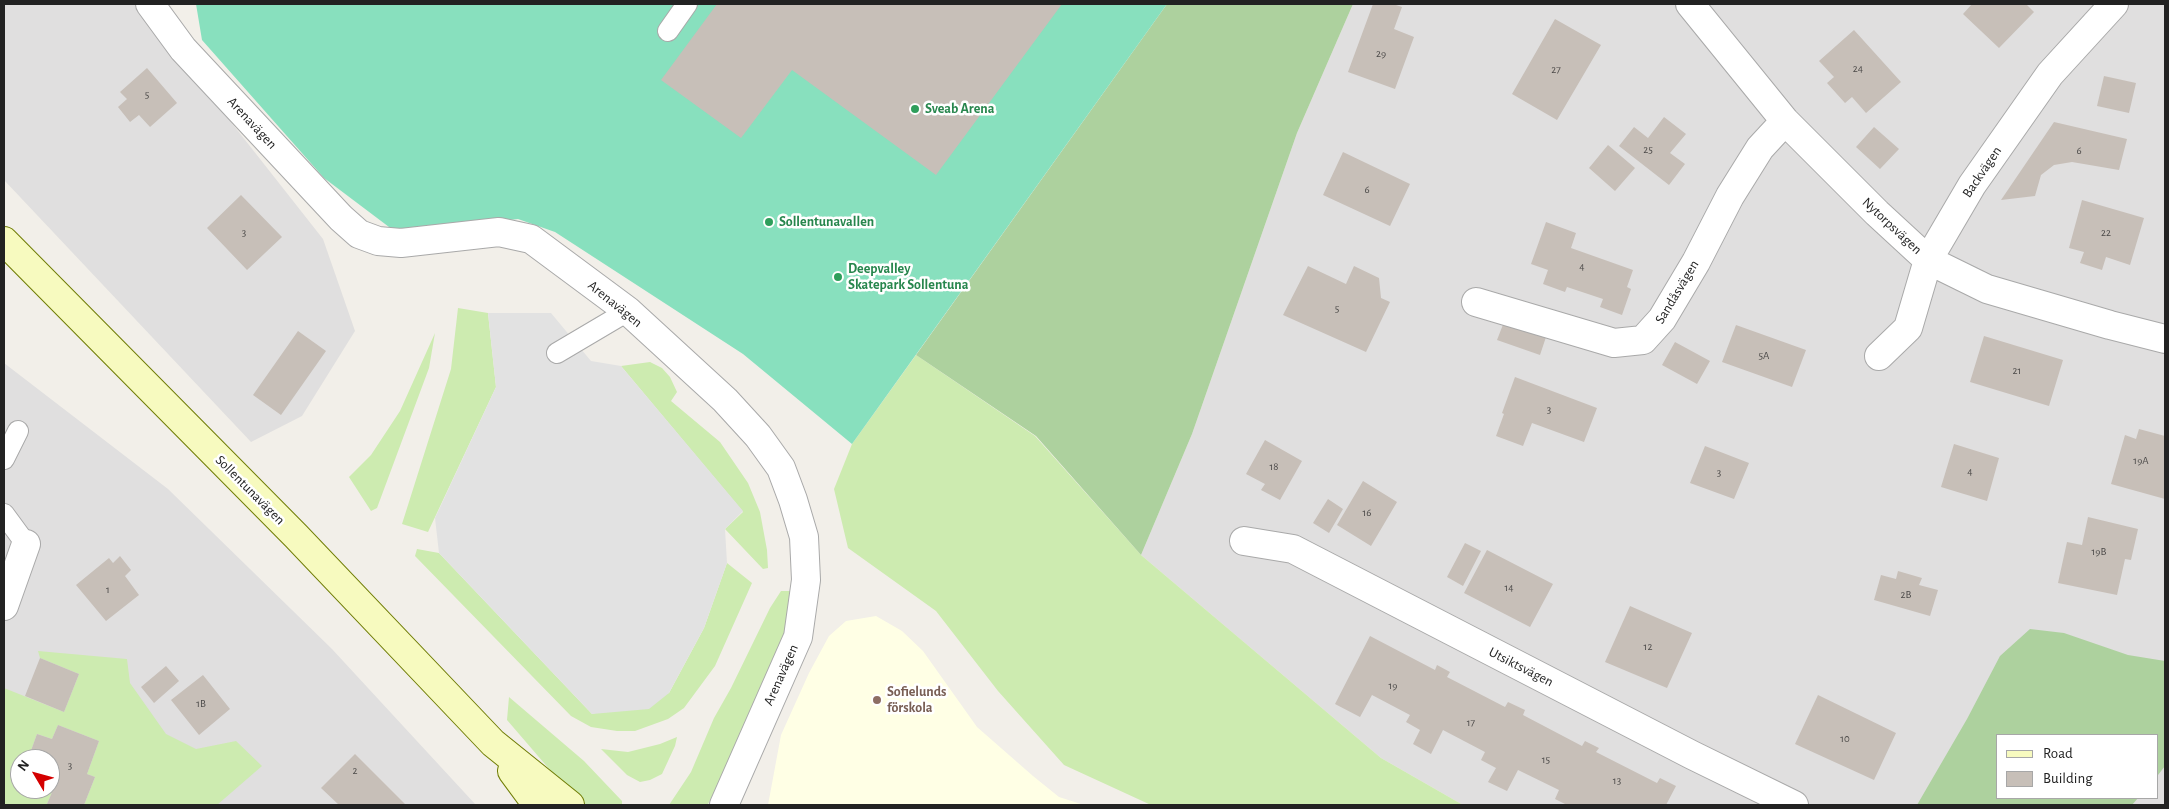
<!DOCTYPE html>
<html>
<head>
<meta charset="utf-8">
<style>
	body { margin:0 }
	#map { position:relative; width:2169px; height:809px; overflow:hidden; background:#f2efe9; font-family:"Alegreya Sans",sans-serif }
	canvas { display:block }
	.frame { position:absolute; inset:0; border:5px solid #222; pointer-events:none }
	.legend { position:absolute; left:1996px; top:734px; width:162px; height:65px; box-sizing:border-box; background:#fff; border:1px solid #a7a7a7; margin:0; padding:6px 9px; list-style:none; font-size:15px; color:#222 }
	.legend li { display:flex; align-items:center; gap:10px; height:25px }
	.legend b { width:25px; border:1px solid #a7a7a7 }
	.north { position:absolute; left:10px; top:749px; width:50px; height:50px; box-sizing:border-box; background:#fff; border:1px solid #a7a7a7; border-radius:50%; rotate:307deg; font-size:14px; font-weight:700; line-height:20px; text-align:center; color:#222 }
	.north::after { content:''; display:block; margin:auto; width:18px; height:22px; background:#d40000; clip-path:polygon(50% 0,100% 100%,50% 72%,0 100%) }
</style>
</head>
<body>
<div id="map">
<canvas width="2169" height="809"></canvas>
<div class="frame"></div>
<ul class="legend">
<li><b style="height:6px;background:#f7fabf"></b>Road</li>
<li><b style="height:14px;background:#c7bfb8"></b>Building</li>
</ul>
<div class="north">N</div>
</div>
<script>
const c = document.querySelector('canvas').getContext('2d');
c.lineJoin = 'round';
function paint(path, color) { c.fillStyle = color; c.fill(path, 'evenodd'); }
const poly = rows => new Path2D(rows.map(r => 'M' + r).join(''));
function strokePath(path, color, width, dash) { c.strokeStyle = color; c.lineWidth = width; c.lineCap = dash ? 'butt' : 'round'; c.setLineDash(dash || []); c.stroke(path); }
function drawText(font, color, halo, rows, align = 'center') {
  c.font = font + ' "Alegreya Sans",sans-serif'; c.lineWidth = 5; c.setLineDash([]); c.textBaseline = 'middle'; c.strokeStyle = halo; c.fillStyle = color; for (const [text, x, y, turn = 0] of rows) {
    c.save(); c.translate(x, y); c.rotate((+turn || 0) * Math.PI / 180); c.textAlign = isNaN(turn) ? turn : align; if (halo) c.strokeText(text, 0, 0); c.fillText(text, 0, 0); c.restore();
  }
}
paint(poly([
	[4,4,138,4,323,239,355,331,302,416,251,442,4,180],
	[1353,4,2165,4,2165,805,1463,805,1381,758,1141,555,1192,434,1297,133],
	[1998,735,2158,735,2158,798,1998,798],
	[4,363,168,489,332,649,476,805,4,805],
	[20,759,50,759,50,789,20,789]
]), '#e0dfdf');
paint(poly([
	[876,616,902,631,923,651,977,727,1033,776,1059,797,1084,805,768,805,781,735,809,673,829,636,846,621]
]), '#ffffe5');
paint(poly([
	[458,308,488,313,496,387,428,532,402,524,451,369],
	[435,333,429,368,377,508,371,511,349,477,371,455,400,411],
	[916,355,1035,436,1141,555,1381,758,1463,805,1151,805,1064,765,998,691,936,611,848,548,834,489,852,444],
	[650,362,662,368,670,377,677,392,671,401,720,442,748,483,760,512,767,550,768,568,763,569,725,529,743,512,621,366],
	[417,549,439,553,592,714,669,693,704,628,727,563,752,583,715,666,684,708,668,719,635,731,617,731,591,727,571,716,415,556],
	[781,591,799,591,782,643,736,750,708,804,669,805,691,772,714,718,731,688,770,608],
	[38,651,127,659,130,683,166,734,196,749,236,741,262,766,217,805,84,805,95,777,87,774,99,741,58,725,52,739,37,734,28,759,20,759,20,789,53,790,47,804,50,805,4,805,4,688,64,712,79,674,40,658],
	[509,697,584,761,622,801,622,805,585,805,569,792,507,720],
	[677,737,675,746,662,774,650,780,640,782,627,775,601,749,628,752,660,744]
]), '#cdebb0');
paint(poly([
	[1167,4,1353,4,1297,133,1192,434,1141,555,1036,436,916,355],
	[2030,629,2064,633,2128,655,2165,661,2165,766,2158,775,2158,735,1998,735,1998,798,2138,798,2132,805,1917,805,1967,719,2000,656]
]), '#add19e');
paint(poly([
	[196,4,1167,4,852,444,743,354,555,232,518,219,397,233,324,178,202,40]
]), '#88e0be');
paint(poly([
	[488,313,551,313,591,361,621,366,743,511,725,529,727,563,704,628,669,693,649,709,592,714,439,553,435,518,496,387]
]), '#e2e2e2');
paint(poly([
	[717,4,1062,4,936,175,792,70,741,138,661,80],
	[1373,4,1393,4,1402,7,1394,29,1414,37,1395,89,1348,72],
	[1972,4,2026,4,2034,12,1999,48,1963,14],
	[1555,19,1601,45,1557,120,1512,94],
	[1854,30,1901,82,1866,113,1852,97,1845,103,1827,83,1834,77,1819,61],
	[147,68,177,103,150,127,139,115,130,122,118,107,127,99,120,92],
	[2104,76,2136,83,2129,113,2097,106],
	[1664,117,1686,134,1670,153,1685,164,1669,185,1619,146,1634,127,1648,138],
	[2054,122,2127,139,2119,170,2072,162,2054,165,2041,175,2035,196,2001,200],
	[1874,127,1899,149,1880,169,1856,147],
	[1608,145,1635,168,1615,191,1589,168],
	[1343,152,1410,184,1390,226,1323,195],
	[241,195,282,237,247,270,207,228],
	[2082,200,2144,218,2130,265,2106,257,2102,270,2080,263,2084,252,2069,248],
	[1546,222,1576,233,1571,248,1633,270,1627,287,1631,289,1622,315,1600,307,1603,299,1567,287,1565,292,1543,284,1548,270,1531,264],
	[1308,266,1346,284,1354,266,1379,278,1381,298,1390,302,1366,352,1283,315],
	[1504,322,1546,337,1540,355,1497,340],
	[1736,325,1806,350,1792,387,1722,362],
	[298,331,326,351,281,415,253,395],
	[1984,336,2063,360,2049,406,1970,382],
	[1675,342,1710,361,1697,384,1662,365],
	[1515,377,1597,408,1584,442,1532,423,1523,446,1496,436,1504,414,1502,413],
	[2139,429,2165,436,2165,499,2111,484,2125,435,2136,439],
	[1265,440,1302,461,1280,500,1261,490,1265,484,1246,474],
	[1954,444,1999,458,1987,501,1941,487],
	[1705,446,1749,463,1734,499,1690,483],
	[1363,481,1397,502,1371,546,1337,525],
	[1328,499,1343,509,1329,533,1313,523],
	[2088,517,2138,529,2131,560,2125,559,2117,595,2058,583,2067,542,2082,545],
	[1465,543,1481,551,1463,586,1447,577],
	[1487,550,1553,584,1530,627,1464,593],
	[120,556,131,570,125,576,139,595,106,621,76,585,109,558,113,563],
	[1898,571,1922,578,1919,585,1938,590,1930,616,1874,600,1881,575,1896,579],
	[1630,606,1692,633,1667,688,1605,662],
	[1370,636,1435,670,1437,665,1450,672,1447,677,1505,707,1508,702,1525,710,1523,715,1582,746,1585,741,1599,748,1596,752,1657,783,1660,778,1676,786,1666,805,1567,805,1555,799,1559,790,1518,770,1507,791,1488,782,1496,768,1481,760,1485,752,1443,730,1431,754,1413,744,1420,730,1406,722,1410,715,1372,695,1360,717,1335,704],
	[40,658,79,674,64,712,25,696],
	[166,666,179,681,154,703,141,687],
	[203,675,230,709,199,735,171,700],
	[1818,695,1896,733,1874,780,1795,744],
	[58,725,99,741,87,774,95,777,84,805,47,804,53,790,50,789,50,759,28,759,37,734,52,739],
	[355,754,406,805,339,805,321,788]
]), '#c7bfb8');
const lane = poly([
	[668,31,687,4],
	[557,353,628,311],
	[4,459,18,431],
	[4,514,26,544]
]);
const street = poly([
	[150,4,183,49,341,218,359,234,378,241,401,243,499,232,531,239,628,311,725,400,758,436,781,468,793,500,804,537,806,580,798,637,724,805],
	[1690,4,1785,121,1877,213,1928,260,1987,289,2110,325,2165,339],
	[1476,302,1614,343,1643,340,1662,319,1696,262,1730,196,1760,148,1785,121],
	[1879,356,1908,328,1928,260,1972,185,2050,74,2114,4],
	[1244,541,1293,549,1692,755,1794,805],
	[4,606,26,544]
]);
const secondary = poly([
	[4,241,296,536,493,743,570,805],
	[512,771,537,805]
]);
strokePath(lane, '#a9a9a9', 22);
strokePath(street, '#a9a9a9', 30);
strokePath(secondary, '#707d05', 30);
strokePath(lane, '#fff', 20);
strokePath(street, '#fff', 28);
strokePath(secondary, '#f7fabf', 28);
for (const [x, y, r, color] of [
	[915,109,5,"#2e9e5b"],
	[769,222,5,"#2e9e5b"],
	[838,277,5,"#2e9e5b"],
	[877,700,5,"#8d6e63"]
]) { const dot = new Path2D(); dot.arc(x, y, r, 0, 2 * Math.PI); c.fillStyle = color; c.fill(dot); strokePath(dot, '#fff', 2); }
drawText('11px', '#4b4948', null, [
	["29",1381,54],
	["24",1858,69],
	["27",1556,70],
	["5",147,95],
	["25",1648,150],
	["6",2079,151],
	["6",1367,190],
	["3",244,233],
	["22",2106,233],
	["4",1582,267],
	["5",1337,309],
	["5A",1764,356],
	["21",2017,371],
	["3",1549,410],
	["19A",2141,461],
	["18",1274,467],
	["4",1970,472],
	["3",1719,473],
	["16",1367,513],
	["19B",2099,552],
	["14",1509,588],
	["1",108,590],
	["2B",1906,595],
	["12",1648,647],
	["19",1393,686],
	["1B",201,704],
	["17",1471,723],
	["10",1845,739],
	["15",1546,760],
	["3",70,766],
	["2",355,771],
	["13",1617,781]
]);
drawText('bold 14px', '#27864d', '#fff', [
	["Sveab Arena",925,109],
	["Sollentunavallen",779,222],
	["Deepvalley",848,269],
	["Skatepark Sollentuna",848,285]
], 'left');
drawText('14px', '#222', '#fff', [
	["Arenavägen",252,123,47],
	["Backvägen",1982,172,-56],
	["Nytorpsvägen",1892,226,43],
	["Sandåsvägen",1677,292,-59],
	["Arenavägen",615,304,39],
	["Sollentunavägen",250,490,45],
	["Utsiktsvägen",1521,667,27],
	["Arenavägen",781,675,-66]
]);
drawText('bold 14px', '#785e54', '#fff', [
	["Sofielunds",887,692],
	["förskola",887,708]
], 'left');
</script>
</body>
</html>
